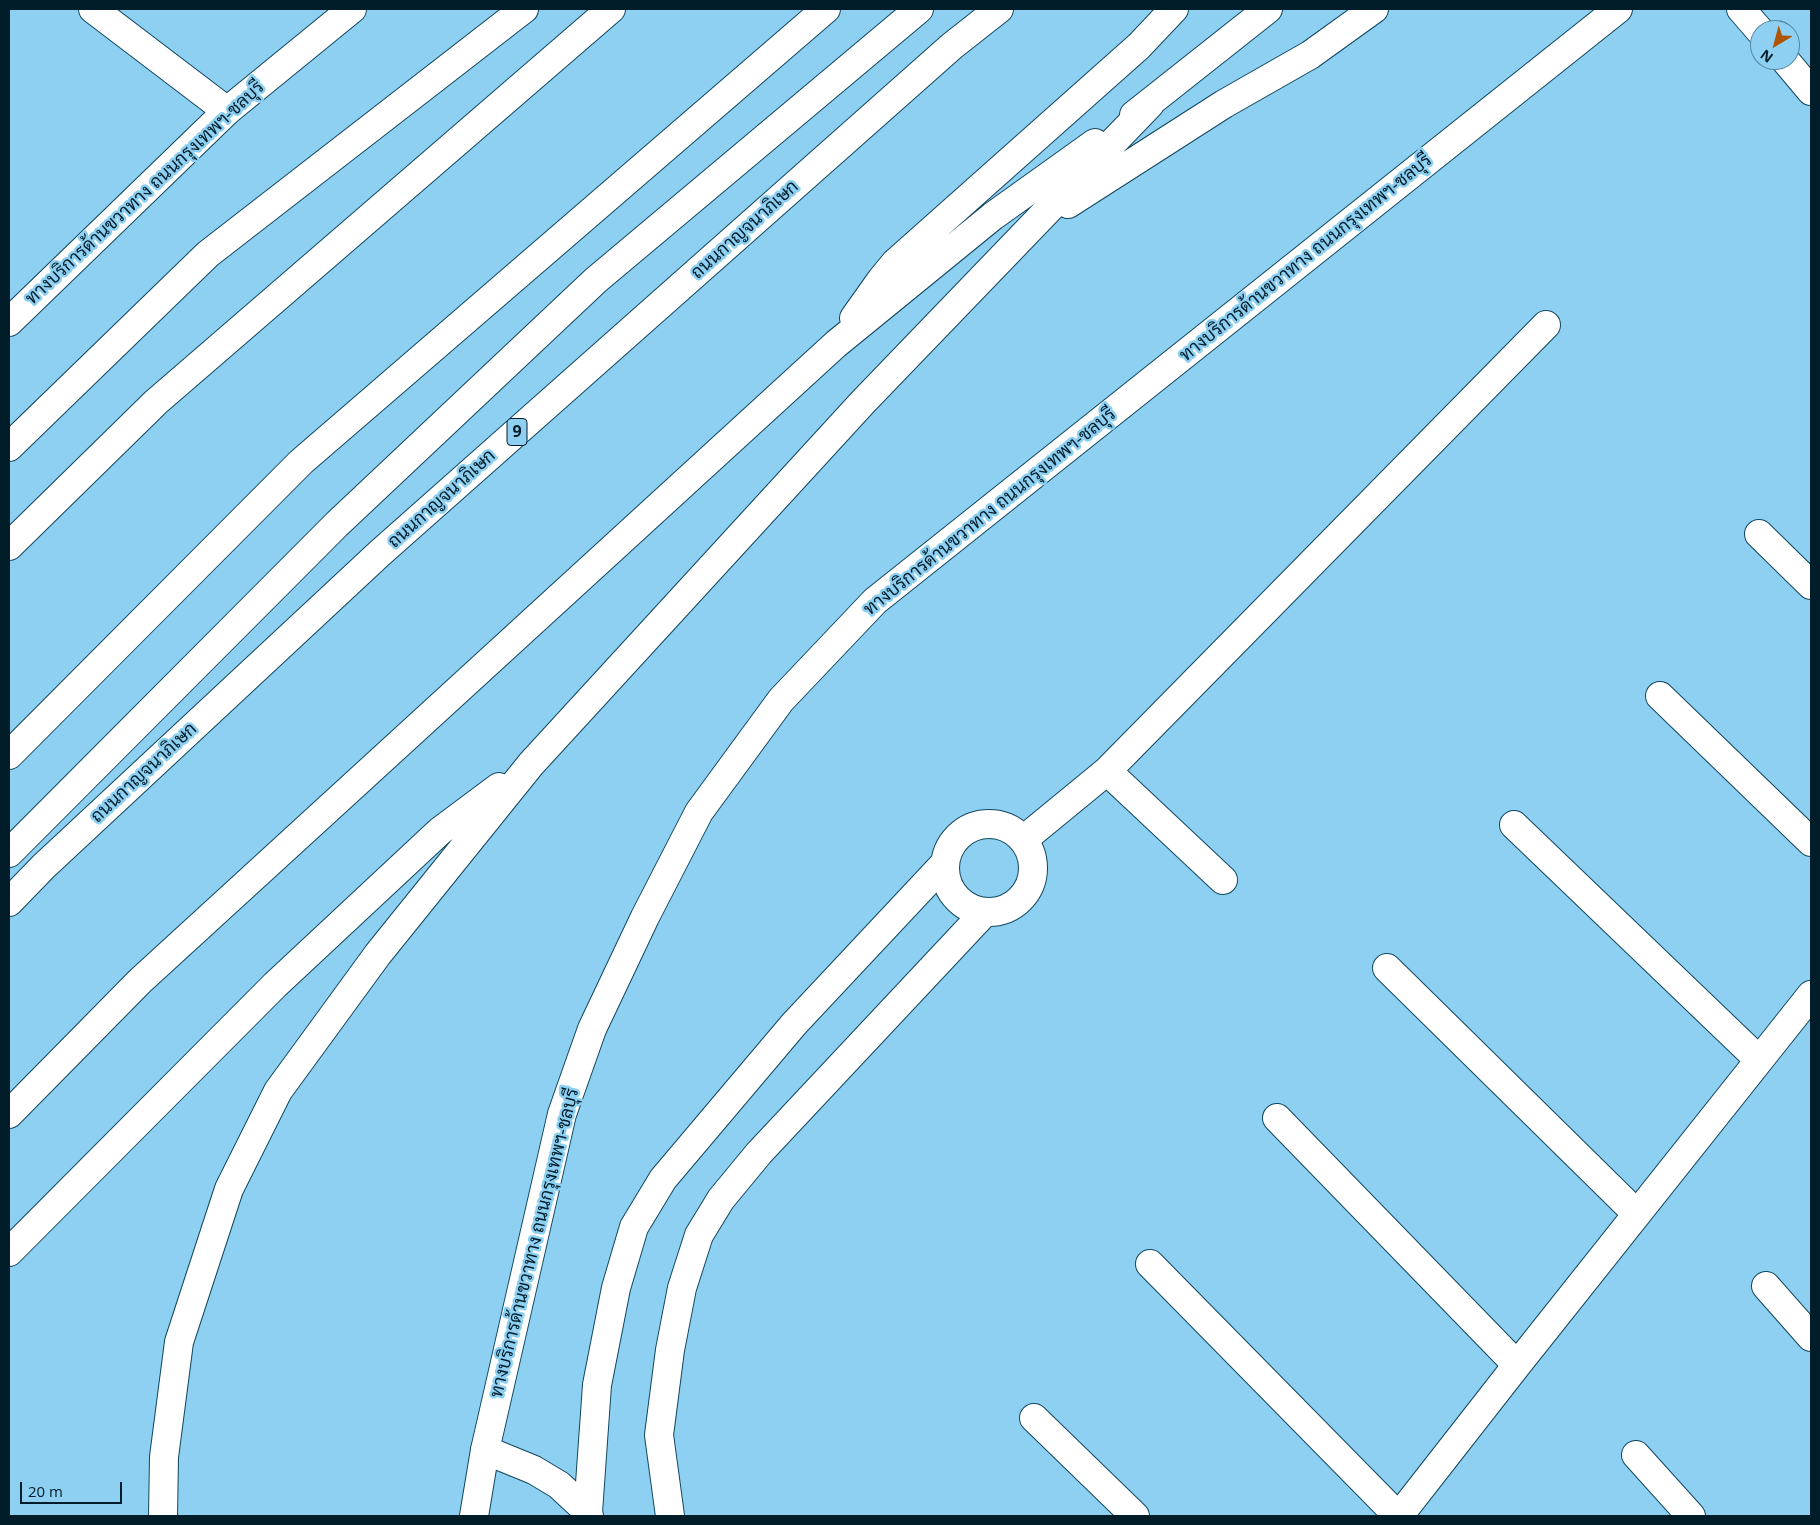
<!DOCTYPE html>
<html>
<head>
<meta charset="utf-8">
<style>
	body { margin:0 }
	#map { position:relative; width:1820px; height:1525px; overflow:hidden; background:#8dd0f2; font-family:"Open Sans",sans-serif }
	canvas { display:block }
	.frame { position:absolute; inset:0; border:10px solid #021d2a; pointer-events:none }
	.north { position:absolute; left:1750px; top:20px; width:50px; height:50px; box-sizing:border-box; background:#8dd0f2; border:1px solid #5588a2; border-radius:50%; rotate:217deg; font-size:14px; font-weight:700; line-height:20px; text-align:center; color:#021d2a }
	.north::after { content:''; display:block; margin:auto; width:18px; height:22px; background:#b15300; clip-path:polygon(50% 0,100% 100%,50% 72%,0 100%) }
	.scale { position:absolute; left:20px; top:1482px; width:102px; height:22px; box-sizing:border-box; border:2px solid #021d2a; border-top:0; padding-left:6px; font-size:15px; line-height:18px; white-space:nowrap; color:#021d2a; -webkit-text-stroke:4px #8dd0f2; paint-order:stroke }
</style>
</head>
<body>
<div id="map">
<canvas width="1820" height="1525"></canvas>
<div class="frame"></div>
<div class="north">N</div>
<div class="scale">20 m</div>
</div>
<script>
const c = document.querySelector('canvas').getContext('2d');
c.lineJoin = 'round';
const poly = rows => new Path2D(rows.map(r => 'M' + r).join(''));
function strokePath(path, color, width, dash) { c.strokeStyle = color; c.lineWidth = width; c.lineCap = dash ? 'butt' : 'round'; c.setLineDash(dash || []); c.stroke(path); }
function drawText(font, color, halo, rows, align = 'center') {
  c.font = font + ' "Open Sans",Sarabun,sans-serif'; c.lineWidth = 5; c.setLineDash([]); c.textBaseline = 'middle'; c.strokeStyle = halo; c.fillStyle = color; for (const [text, x, y, turn = 0] of rows) {
    c.save(); c.translate(x, y); c.rotate((+turn || 0) * Math.PI / 180); c.textAlign = isNaN(turn) ? turn : align; if (halo) c.strokeText(text, 0, 0); c.fillText(text, 0, 0); c.restore();
  }
}
const minor = poly([
	[93,9,227,111],
	[1741,9,1760,31],
	[1785,60,1811,91],
	[1759,534,1811,585],
	[1660,696,1811,842],
	[1107,771,1223,880],
	'945 868a44 44 0 1 1 88 0a44 44 0 1 1-88 0Z',
	[1514,825,1759,1060],
	[1023,840,1107,771,1546,325],
	[9,853,337,524,596,280,919,9],
	[1387,968,1637,1214],
	[1277,1118,1517,1365],
	[1150,1264,1398,1516],
	[1766,1286,1811,1337],
	[1034,1418,1135,1516],
	[485,1450,534,1470,559,1485,588,1512,589,1516],
	[1636,1455,1691,1516],
	[588,1512,597,1385,616,1288,634,1227,663,1179,794,1024,944,864],
	[670,1516,659,1435,670,1350,682,1288,699,1235,721,1199,759,1153,985,912],
	[1399,1516,1517,1365,1811,995]
]);
const major = poly([
	[9,322,227,111,352,9],
	[474,1516,485,1450,562,1114,592,1029,645,917,699,812,781,700,875,601,1618,9]
]);
const highway = poly([
	[1134,115,1268,9],
	[1068,204,1224,104,1310,55,1374,9],
	[854,318,881,280,895,263,1139,46,1174,9],
	[9,447,208,254,524,9],
	[9,546,156,402,611,9],
	[9,755,301,462,826,9],
	[9,902,44,866,380,553,952,46,999,9],
	[9,1114,140,981,836,344,993,216,1095,143],
	[9,1252,275,985,440,831,499,787],
	[163,1516,164,1457,179,1342,229,1189,278,1091,378,954,531,764,863,402,1150,104]
]);
strokePath(minor, '#12475e', 30);
strokePath(major, '#12475e', 30);
strokePath(highway, '#12475e', 30);
strokePath(minor, '#fff', 28);
strokePath(major, '#fff', 28);
strokePath(highway, '#fff', 28);
for (const [x, y, w] of [
	[517,432,20]
]) { const box = new Path2D(); box.roundRect(x - w / 2, y - 13.5, w, 27, 4); c.fillStyle = '#8dd0f2'; c.fill(box); strokePath(box, '#021d2a', 1); }
drawText('bold 16px', '#021d2a', null, [
	["9",517,432]
]);
drawText('18px', '#021d2a', '#8dd0f2', [
	["ทางบริการด้านขวาทาง ถนนกรุงเทพฯ-ชลบุรี",145,193,-43],
	["ถนนกาญจนาภิเษก",745,230,-42],
	["ทางบริการด้านขวาทาง ถนนกรุงเทพฯ-ชลบุรี",1306,258,-39],
	["ถนนกาญจนาภิเษก",442,499,-42],
	["ทางบริการด้านขวาทาง ถนนกรุงเทพฯ-ชลบุรี",990,512,-39],
	["ถนนกาญจนาภิเษก",144,773,-43],
	["ทางบริการด้านขวาทาง ถนนกรุงเทพฯ-ชลบุรี",535,1243,-76]
]);
</script>
</body>
</html>
